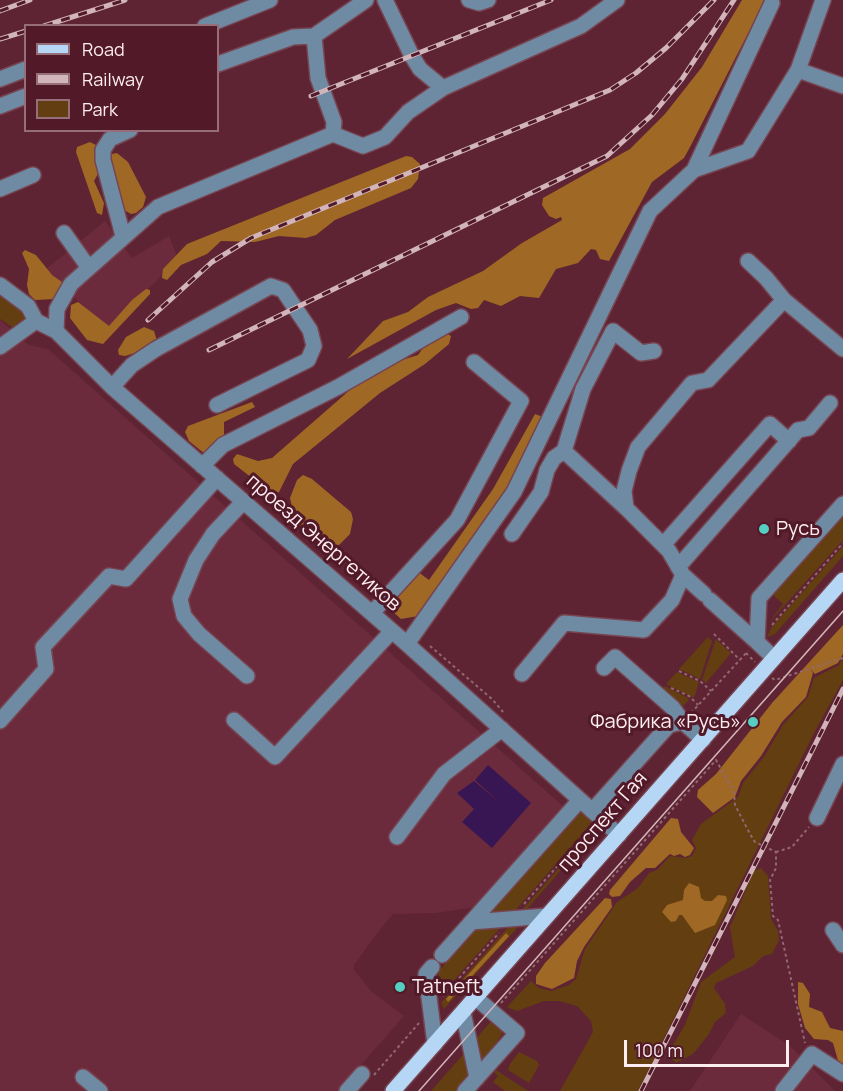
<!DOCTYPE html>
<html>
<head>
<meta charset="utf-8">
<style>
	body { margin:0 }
	#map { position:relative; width:843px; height:1091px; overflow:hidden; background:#5e2433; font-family:Manrope,sans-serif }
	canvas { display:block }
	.legend { position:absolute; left:24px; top:24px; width:195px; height:108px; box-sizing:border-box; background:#521929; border:2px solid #966e79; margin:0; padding:8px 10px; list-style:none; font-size:18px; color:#fdedf0 }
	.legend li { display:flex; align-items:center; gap:12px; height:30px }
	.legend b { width:30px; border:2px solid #966e79 }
	.scale { position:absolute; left:624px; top:1040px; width:165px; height:27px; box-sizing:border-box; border:3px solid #fdedf0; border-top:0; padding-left:8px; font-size:18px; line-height:21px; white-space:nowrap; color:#fdedf0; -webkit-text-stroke:4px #521929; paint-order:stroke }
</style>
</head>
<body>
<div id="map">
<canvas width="843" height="1091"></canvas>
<ul class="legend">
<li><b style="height:8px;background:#b6d6f5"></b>Road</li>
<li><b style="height:8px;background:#d1b5bb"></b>Railway</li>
<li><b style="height:16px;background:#633e11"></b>Park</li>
</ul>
<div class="scale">100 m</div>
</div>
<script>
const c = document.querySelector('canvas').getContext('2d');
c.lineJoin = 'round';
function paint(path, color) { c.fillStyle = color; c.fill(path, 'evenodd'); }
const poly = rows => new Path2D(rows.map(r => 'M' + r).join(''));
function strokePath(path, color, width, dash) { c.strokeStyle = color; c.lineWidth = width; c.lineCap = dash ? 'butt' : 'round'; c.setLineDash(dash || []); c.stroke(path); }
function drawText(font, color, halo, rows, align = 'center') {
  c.font = font + ' Manrope,sans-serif'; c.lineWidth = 6; c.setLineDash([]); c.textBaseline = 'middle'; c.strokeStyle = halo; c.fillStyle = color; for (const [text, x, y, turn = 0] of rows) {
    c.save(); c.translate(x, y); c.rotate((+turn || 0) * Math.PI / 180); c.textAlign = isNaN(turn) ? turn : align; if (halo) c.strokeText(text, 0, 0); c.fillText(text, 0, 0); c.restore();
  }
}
paint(poly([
	[105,221,132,258,169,236,178,259,108,329,45,270],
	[0,320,29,345,48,349,565,808,476,907,436,913,393,914,378,932,354,965,354,970,371,991,404,1016,338,1091,0,1091],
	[741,1014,790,1046,835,1091,690,1091]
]), '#6c2b3d');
paint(poly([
	[0,294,21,308,26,316,24,323,14,328,0,319],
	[843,510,843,540,768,624,783,604,770,592],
	[843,546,843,556,775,634,767,637,771,628],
	[708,637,712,641,700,679,679,669],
	[716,639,731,653,706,683,702,680],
	[843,657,843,680,814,733,638,1091,560,1091,593,1032,591,1021,577,1006,559,1001,544,1001,517,1011,507,1007,531,981,539,988,551,991,569,985,576,979,585,949,617,902,638,888,649,873,657,870,670,856,686,858,692,856,696,848,692,840,701,824,738,797,743,783,764,757,783,725,808,697,814,678,839,665],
	[677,672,699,682,694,698,666,684],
	[665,686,686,697,689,700,683,706,663,688],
	[584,810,591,821,590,825,514,912,496,913,492,910,577,813],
	[595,827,593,841,583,854,569,861,527,909,522,910],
	[761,868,768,876,771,919,778,931,779,940,772,954,763,956,753,966,716,983,714,988,725,1004,726,1013,715,1022,709,1034,693,1054,676,1063,669,1056,670,1050,685,1025,701,982,735,957,730,927,754,871],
	[510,925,519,926,444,1009,441,1003],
	[502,926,441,995,438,972,475,929],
	[492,1020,502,1027,502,1034,481,1066,476,1039],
	[468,1049,471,1072,461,1091,431,1091],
	[519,1052,537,1061,539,1065,529,1083,508,1070,510,1064],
	[496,1070,528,1091,505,1091,493,1082,498,1076,494,1072]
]), '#633e11');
paint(poly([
	[742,0,765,0,690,147,684,158,652,182,609,261,600,259,596,250,591,249,578,263,556,269,539,298,520,296,501,306,484,300,478,308,471,309,456,303,436,310,347,359,383,321,408,312,428,297,483,271,522,243,562,220,561,217,556,219,549,216,542,205,543,198,630,149,665,114,702,67],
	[90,142,98,146,99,172,94,181,104,203,102,215,97,213,76,152,77,147],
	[117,153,128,162,146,197,143,207,136,213,131,214,124,210,110,158,112,154],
	[406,156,412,157,420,164,418,179,411,188,335,220,316,235,306,238,279,236,255,242,221,241,207,254,181,265,167,280,162,278,163,269,187,244],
	[25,250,36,255,52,275,62,282,63,285,55,299,35,300,29,294,27,285,29,269,22,253],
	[146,289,150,290,150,294,103,344,87,340,70,318,71,305,78,302,109,326,132,300],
	[144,327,154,331,157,341,151,348,125,356,119,355,118,350,126,337],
	[446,333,451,336,449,344,425,364,380,393,293,464,279,492,263,497,259,495,252,478,234,464,233,459,237,454,258,461,272,458,359,382,395,362,418,355,426,344],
	[252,402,255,407,224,422,224,438,205,454,189,441,185,432,188,426],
	[535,414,543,417,511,493,418,616,401,619,390,609,395,595,417,571,429,580,493,489],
	[303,475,312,479,351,512,353,519,350,534,339,545,323,547,295,521,290,498,297,480],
	[843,625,843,654,838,663,815,674,810,669,813,673,806,697,782,722,761,756,741,781,735,797,713,813,697,797,698,790,716,774,772,703],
	[671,818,678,819,681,832,694,848,690,855,685,857,680,854,674,856,670,854,655,868,646,868,630,882,620,896,612,897,609,894,610,890],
	[689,883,699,887,701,898,705,901,712,901,718,895,726,896,727,900,715,925,695,933,682,915,679,915,676,921,671,922,662,912,667,905,683,900,684,890],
	[605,898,611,899,612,907,584,947,577,961,574,978,552,989,536,984,536,976,545,963],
	[506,933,509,936,448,1002,446,999],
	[798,982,803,983,810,994,809,1007,822,1012,830,1028,843,1031,843,1068,839,1064,833,1043,828,1040,814,1039,805,1028,798,1004]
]), '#a06825');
paint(poly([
	[488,765,531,803,492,848,462,822,474,809,457,793,474,781,499,802,475,780]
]), '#381653');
const minor = poly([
	[385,0,412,56,420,69,443,88,581,26,617,0],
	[469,0,479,3,488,0],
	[205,26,270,0],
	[218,64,293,37,314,36,366,0],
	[798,70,843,86],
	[0,79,26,69],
	[0,106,26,96],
	[333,134,363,146,385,137,408,112,443,88],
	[694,170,772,3],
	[0,189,33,175],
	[64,233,89,268],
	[123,236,103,160,103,150,110,139,130,130],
	[748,261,766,278,784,300,843,349],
	[0,285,28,306,36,321,56,331,112,387,407,644,619,835],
	[56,331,57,309,71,284,158,207,333,134,334,122,318,78,314,36],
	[0,347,36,321],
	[112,387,132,365,156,349,271,286,283,290,310,330,314,346,308,360,217,405],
	[202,466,223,445,338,387,461,317],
	[243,502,213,534,196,560,180,599,184,616,199,634,247,676],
	[626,508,564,451,583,389,613,331,641,353,654,351],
	[512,534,541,492,547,470,554,458,564,451],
	[663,545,770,424,789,441],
	[678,567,798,430,809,428,830,403],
	[683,575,704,594],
	[710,600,757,642],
	[372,613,457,520,521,401,474,362],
	[407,644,514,492,650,211,694,170,748,151,798,70,823,0],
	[774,658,757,642,759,598,843,504],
	[604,668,615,657,673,708,683,722,703,740],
	[522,674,564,623,644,630,672,600,683,575,669,551,626,508,624,491,629,471,638,447,692,383,708,380,784,300],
	[234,720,275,757,392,631],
	[0,721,46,669,43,647,109,576,126,579,217,478],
	[592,811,669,725,683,722],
	[817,818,843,764],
	[397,837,444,774,502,729],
	[471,922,547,916],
	[833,930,843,945],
	[442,955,580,800],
	[432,967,426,974,435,1044],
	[463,1012,477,1078],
	[83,1077,100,1091],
	[347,1091,362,1074],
	[465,1091,517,1033,476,998],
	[783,1091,812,1054,843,1074]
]);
const major = poly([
	[393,1091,843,580]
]);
strokePath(minor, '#774451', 18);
strokePath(major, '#774451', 18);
strokePath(poly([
	[772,625,843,543],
	[714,634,740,660],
	[430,646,492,699,503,712],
	[746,653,755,662],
	[679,671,700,681,711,691],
	[772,678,775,680,843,658],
	[671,688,689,696,698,705],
	[691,713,748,651],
	[776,852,792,847,809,827],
	[524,904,592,827],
	[443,996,499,933],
	[501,1003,716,760,734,792,735,805,750,834,755,842,776,852,776,868,770,880,773,916,778,920,805,1043],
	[374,1075,419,1023]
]), '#946873', 2, [3, 3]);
strokePath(minor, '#6f8aa3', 15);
strokePath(major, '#b6d6f5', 15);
strokePath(poly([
	[419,1091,843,611]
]), '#d1b5bb', 1.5);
const rail = poly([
	[0,11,30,0],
	[44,26,125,0],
	[0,39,26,31],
	[311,96,551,0],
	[148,320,212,262,251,238,610,90,636,73,666,48,714,0],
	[209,350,607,156,652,115,682,79,734,0],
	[641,1091,843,689]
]);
strokePath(rail, '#d1b5bb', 5);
strokePath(rail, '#521929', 3, [9]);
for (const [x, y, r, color] of [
	[764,529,6,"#57cec2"],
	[753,722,6,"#57cec2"],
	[400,987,6,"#57cec2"]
]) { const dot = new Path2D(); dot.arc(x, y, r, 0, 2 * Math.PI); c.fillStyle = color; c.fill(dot); strokePath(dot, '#521929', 2); }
drawText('20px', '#fdedf0', '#521929', [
	["Русь",776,529],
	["Фабрика «Русь»",741,722,"right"],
	["Tatneft",412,987]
], 'left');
drawText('20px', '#fdedf0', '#521929', [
	["проезд Энергетиков",323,543,41],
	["проспект Гая",603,822,-49]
]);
</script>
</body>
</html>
